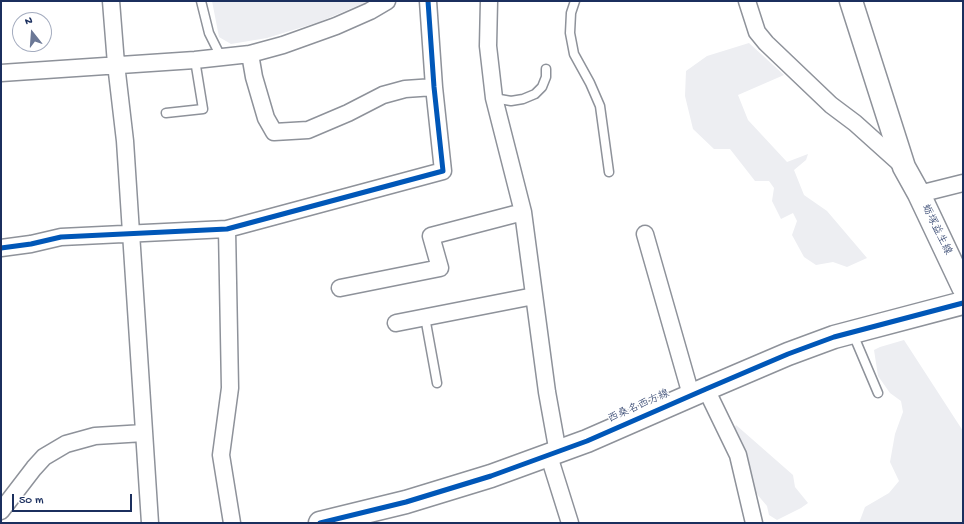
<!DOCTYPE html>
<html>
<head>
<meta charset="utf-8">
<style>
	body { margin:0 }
	#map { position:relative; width:964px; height:524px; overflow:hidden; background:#fff; font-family:"Gochi Hand",sans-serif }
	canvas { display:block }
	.frame { position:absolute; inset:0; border:2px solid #1b2f5e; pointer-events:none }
	.north { position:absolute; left:12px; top:12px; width:40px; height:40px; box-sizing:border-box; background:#fff; border:1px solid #a4acbf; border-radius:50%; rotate:343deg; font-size:11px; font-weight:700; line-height:16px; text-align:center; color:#1b2f5e }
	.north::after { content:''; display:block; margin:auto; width:14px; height:18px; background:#6b7896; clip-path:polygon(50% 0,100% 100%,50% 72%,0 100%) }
	.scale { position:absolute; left:12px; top:494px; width:120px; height:18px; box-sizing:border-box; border:2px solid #1b2f5e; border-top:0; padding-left:5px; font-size:12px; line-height:14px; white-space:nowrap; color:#1b2f5e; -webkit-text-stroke:3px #fff; paint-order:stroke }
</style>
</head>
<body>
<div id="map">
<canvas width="964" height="524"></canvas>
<div class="frame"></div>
<div class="north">N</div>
<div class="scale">50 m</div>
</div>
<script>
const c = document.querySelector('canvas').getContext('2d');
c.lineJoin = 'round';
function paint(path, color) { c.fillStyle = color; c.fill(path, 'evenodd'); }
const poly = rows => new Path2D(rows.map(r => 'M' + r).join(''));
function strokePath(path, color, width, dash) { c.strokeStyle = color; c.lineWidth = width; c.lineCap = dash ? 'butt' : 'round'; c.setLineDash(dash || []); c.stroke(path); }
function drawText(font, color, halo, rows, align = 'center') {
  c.font = font + ' "Gochi Hand","Klee One",sans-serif'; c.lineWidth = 3; c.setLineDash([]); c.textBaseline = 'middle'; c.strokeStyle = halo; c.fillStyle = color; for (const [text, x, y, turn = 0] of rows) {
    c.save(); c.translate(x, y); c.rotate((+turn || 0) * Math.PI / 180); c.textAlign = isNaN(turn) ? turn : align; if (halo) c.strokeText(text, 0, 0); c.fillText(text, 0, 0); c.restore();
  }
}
paint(poly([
	[212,1,369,1,319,22,267,38,231,44,219,37],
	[749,43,784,75,738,95,748,120,787,162,808,154,806,160,794,170,804,195,827,211,867,258,847,267,833,262,816,265,804,257,792,235,797,221,793,213,781,219,772,201,774,188,769,181,755,181,730,149,714,149,693,129,685,96,686,71,707,56],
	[904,340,963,431,963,523,859,523,865,507,889,493,899,481,890,462,895,434,903,412,901,401,890,393,878,376,874,350,880,347],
	[736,425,793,475,795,487,808,503,801,508,777,520,769,515,767,506,756,493,748,476,733,430]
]), '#edeef2');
const lane = poly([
	[201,1,209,33,221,57],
	[575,1,571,13,570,33,574,54,590,83,600,106,609,172],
	[494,98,511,101,523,99,535,94,542,87,546,77,546,69],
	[166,113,203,109,195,60],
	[425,317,437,383],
	[853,334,878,393]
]);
const street = poly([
	[111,1,116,64,125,141,150,523],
	[489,1,488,46,494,98,523,212,547,392,558,453],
	[747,1,757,32,766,43,831,105,855,123,904,167],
	[250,54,254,77,266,118,274,132,308,130,348,113,383,95,405,89,434,87],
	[1,73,195,60,250,54,283,45,336,26,370,11,387,1],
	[919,194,963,183],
	[227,229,230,388,221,455,232,523],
	[645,234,691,395],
	[1,248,31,244,61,237,227,229,443,171,434,87,428,1],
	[340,288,440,268,431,236,523,212],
	[396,323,534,296],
	[706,389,738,455,754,523],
	[549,456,570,523],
	[1,511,34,468,44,457,66,444,95,436,144,433]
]);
const secondary = poly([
	[851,1,904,167,919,194,963,287],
	[320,523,406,502,491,476,587,441,706,389,788,354,834,337,963,303]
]);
strokePath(lane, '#8e929a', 11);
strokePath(street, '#8e929a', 19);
strokePath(secondary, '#8e929a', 25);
strokePath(lane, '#fff', 8);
strokePath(street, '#fff', 16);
strokePath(secondary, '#fff', 22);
strokePath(poly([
	[1,248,31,244,61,237,227,229,443,171,434,87,428,1],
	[320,523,406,502,491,476,587,441,706,389,788,354,834,337,963,303]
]), '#0057b8', 5);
drawText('11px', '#1b2f5e', '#fff', [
	["蛎塚益生線",936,230,64],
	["西桑名西方線",639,407,-24]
]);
</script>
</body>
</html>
